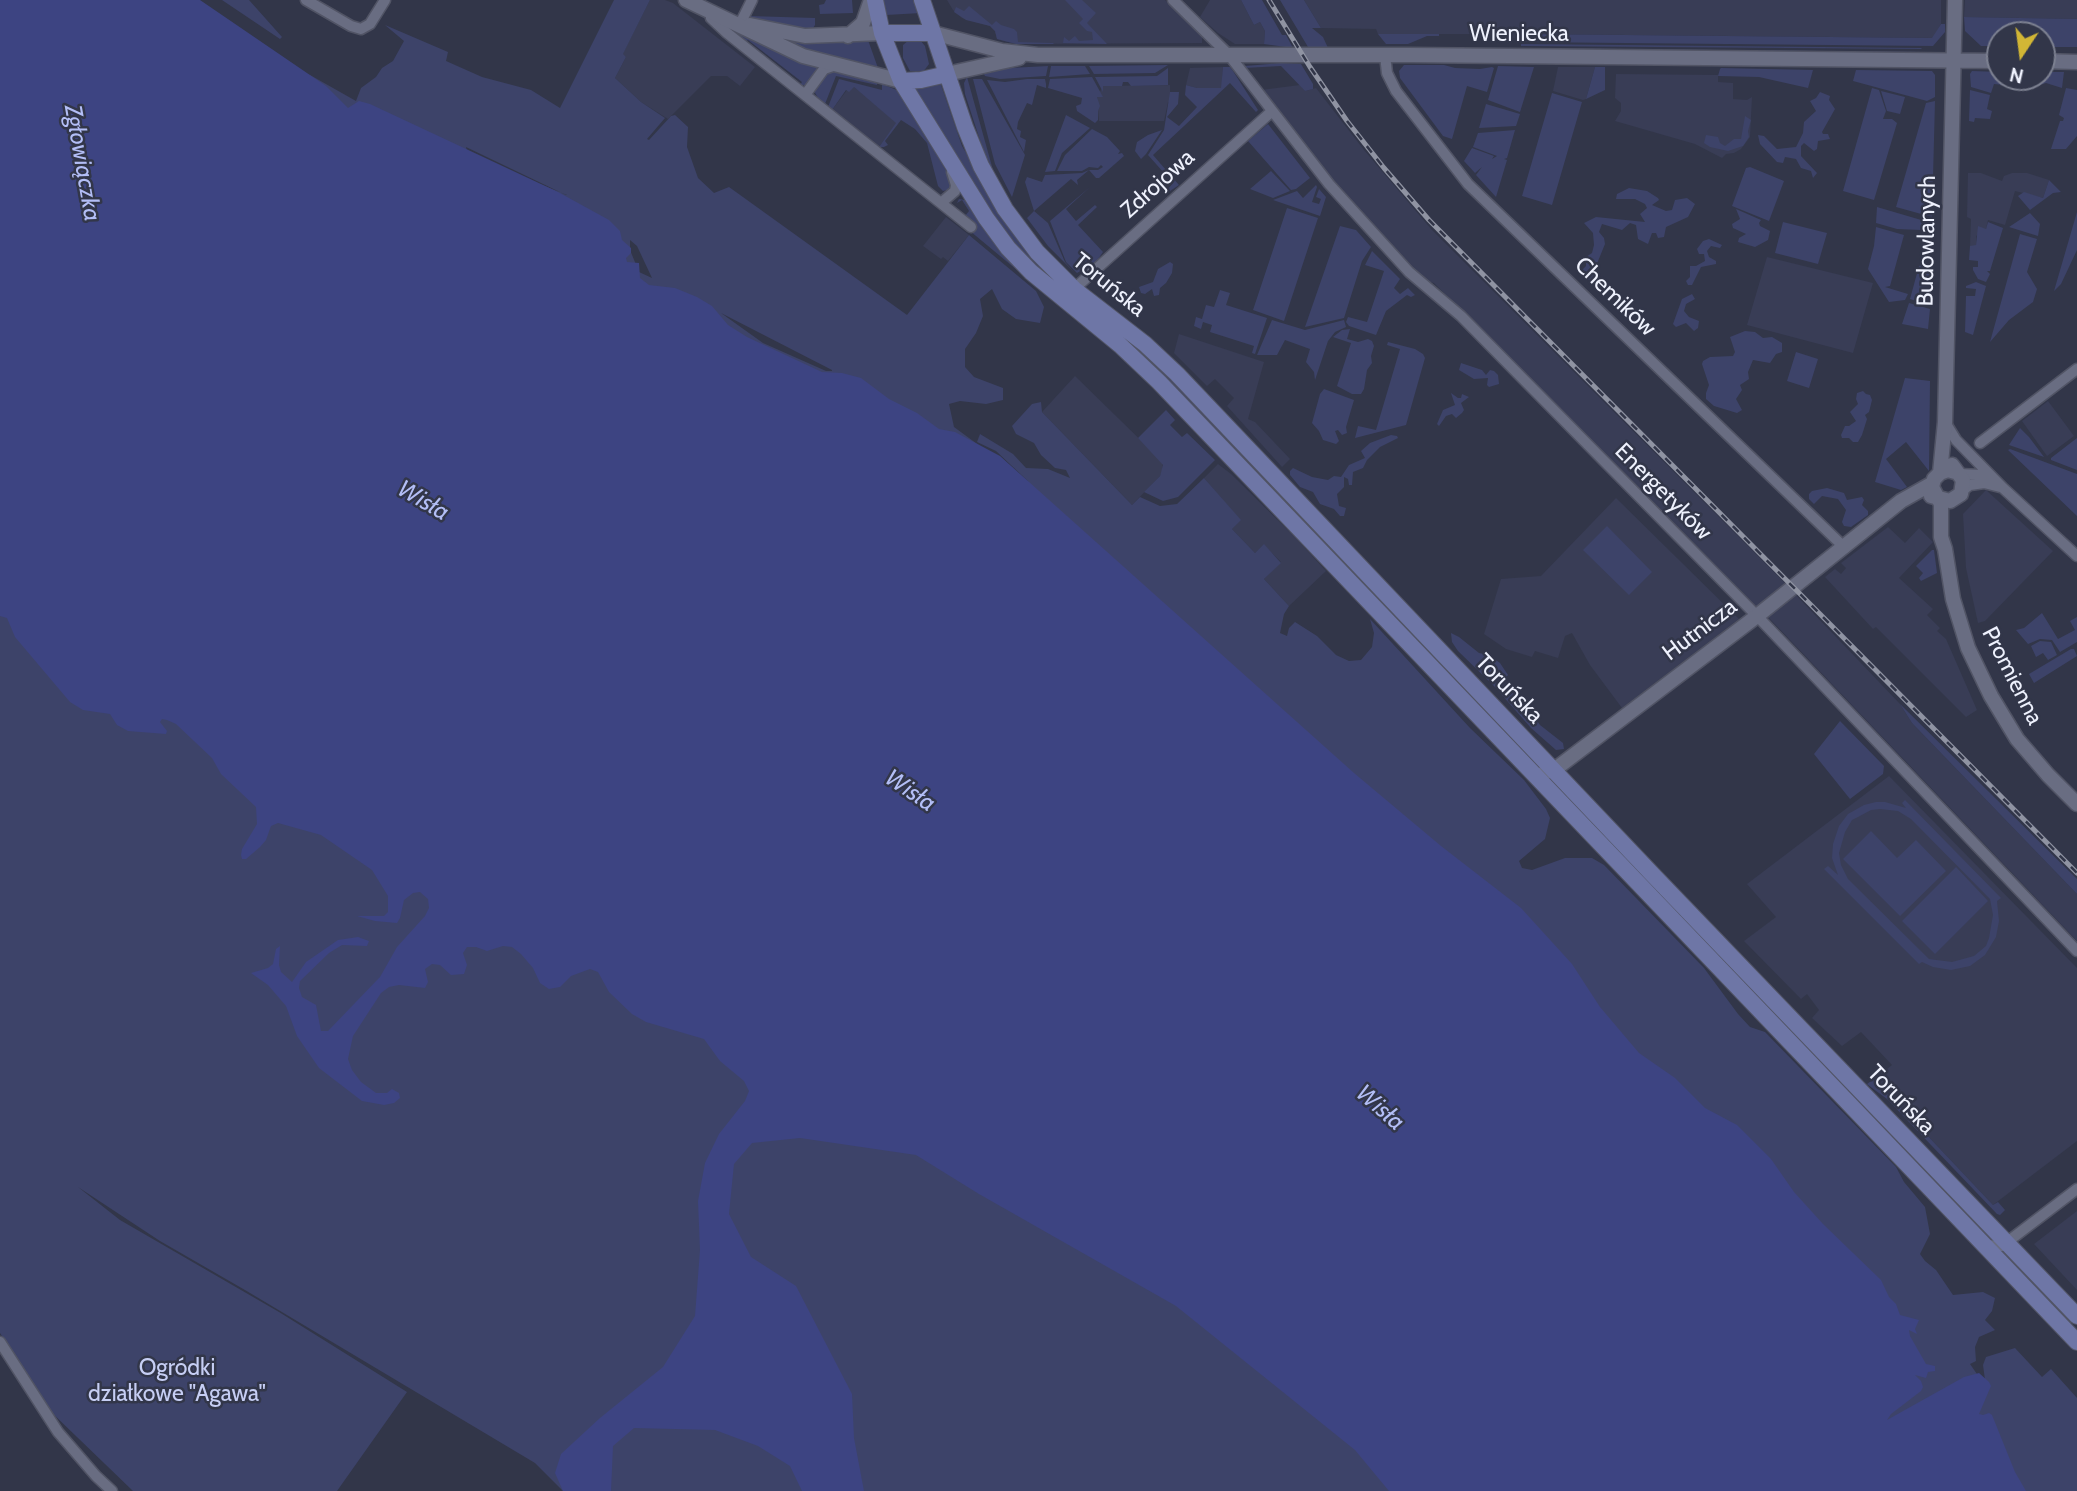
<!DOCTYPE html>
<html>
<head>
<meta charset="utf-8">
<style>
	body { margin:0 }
	#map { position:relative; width:2077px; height:1491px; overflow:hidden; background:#323649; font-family:Cabin,sans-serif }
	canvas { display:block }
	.north { position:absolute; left:1986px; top:21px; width:70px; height:70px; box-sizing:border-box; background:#323649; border:2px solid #7d8191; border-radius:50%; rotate:193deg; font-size:19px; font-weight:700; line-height:28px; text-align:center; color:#eef1fd }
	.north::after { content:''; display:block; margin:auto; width:24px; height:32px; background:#d2b635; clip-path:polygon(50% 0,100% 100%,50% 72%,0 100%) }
</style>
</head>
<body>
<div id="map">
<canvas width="2077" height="1491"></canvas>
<div class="north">N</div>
</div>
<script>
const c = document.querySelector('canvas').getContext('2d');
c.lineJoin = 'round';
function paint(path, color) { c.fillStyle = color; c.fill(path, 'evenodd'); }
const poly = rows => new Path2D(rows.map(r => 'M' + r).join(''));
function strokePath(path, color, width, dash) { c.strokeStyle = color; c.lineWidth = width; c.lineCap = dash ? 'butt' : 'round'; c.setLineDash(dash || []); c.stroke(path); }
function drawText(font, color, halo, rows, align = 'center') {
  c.font = font + ' Cabin,sans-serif'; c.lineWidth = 5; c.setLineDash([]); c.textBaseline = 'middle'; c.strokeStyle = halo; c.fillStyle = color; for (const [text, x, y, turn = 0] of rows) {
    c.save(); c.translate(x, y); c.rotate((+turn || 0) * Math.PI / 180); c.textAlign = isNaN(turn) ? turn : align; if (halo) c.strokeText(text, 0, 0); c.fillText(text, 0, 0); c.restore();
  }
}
paint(poly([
	[650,0,665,0,673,3,755,67,740,86,727,76,711,76,668,119,641,102,615,78,626,57,622,55],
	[947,0,1165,0,1197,30,1202,37,1202,43,1016,44,997,39,995,31,990,26,962,18,953,10],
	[1210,0,1241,0,1254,25,1260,22,1265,31,1264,44,1235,44,1218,33,1200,17],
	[1304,0,1941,0,1941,24,1933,38,1523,34,1522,38,1480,38,1479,34,1378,34,1376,29,1321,28],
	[1965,0,2077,0,2077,19,1964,17],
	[1223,67,1222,88,1197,88,1186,85,1190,68],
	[1558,67,1595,67,1586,99,1583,100,1553,91],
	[1616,74,1718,75,1718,82,1733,83,1733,99,1747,100,1752,97,1750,137,1741,149,1734,153,1726,154,1722,158,1695,144,1615,121,1621,111,1621,103,1615,98],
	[1170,85,1170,102,1168,102,1164,121,1099,121,1097,97,1103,86],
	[1300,85,1305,91,1316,88,1364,150,1432,230,1786,584,1757,607,1434,283,1422,280,1325,174,1261,90],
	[853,86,897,123,879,147,832,110,847,90],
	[1968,173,1981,173,2002,181,2004,176,2012,173,2027,173,2049,180,2043,198,2015,191,2005,225,1988,220,1986,229,1976,236,1976,246,1970,246,1971,219,1967,217],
	[946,217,969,235,948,261,943,257,941,259,923,246],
	[1767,257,1873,283,1853,353,1747,325],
	[1179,334,1264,362,1248,419,1255,422,1290,459,1282,467,1227,406,1234,398,1215,379,1207,386,1174,353],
	[1075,376,1162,461,1163,469,1160,476,1132,505,1042,412],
	[2048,401,2074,436,2047,456,2022,421],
	[1218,464,1231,474,1295,537,1326,571,1289,606,1264,579,1281,562,1264,545,1255,553,1232,529,1240,520,1204,478],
	[1986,490,2053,551,1985,621,1978,623,1966,568,1963,514],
	[1616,498,1739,619,1622,708,1590,665,1572,633,1565,636,1558,658,1535,651,1532,657,1506,649,1484,634,1501,579,1541,576],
	[1888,527,1905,543,1919,528,1933,542,1899,578,1933,609,1927,615,1940,628,1937,631,1946,639,1977,710,1966,717,1876,627,1873,629,1825,577,1835,569,1841,574,1846,568,1841,563],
	[1796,595,1900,704,1912,723,2077,894,2077,941,1768,617],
	[1889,776,2077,968,2077,1141,1993,1205,1874,1079,1892,1065,1861,1032,1842,1046,1812,1018,1819,1010,1807,994,1801,999,1744,941,1776,917,1747,884],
	[2077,1211,2077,1290,2034,1244]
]), '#393d56');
paint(poly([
	[0,0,310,75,356,101,361,88,376,77,382,68,393,61,404,41,385,25,448,52,446,61,482,77,531,90,560,108,614,0,650,0,623,54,626,57,615,78,641,102,665,118,647,139,649,140,671,116,675,115,688,127,687,147,698,178,714,193,729,187,907,315,969,235,1036,291,1044,307,1040,323,1016,319,1002,309,992,289,980,299,983,316,976,333,965,349,965,367,974,377,1003,388,1003,400,986,404,960,401,949,404,954,427,1029,482,996,451,977,442,980,434,1013,454,1026,468,1048,469,1070,478,1066,470,1055,468,1041,455,1034,443,1016,434,1012,426,1032,404,1041,402,1042,412,1132,505,1140,497,1160,506,1177,504,1204,478,1241,520,1232,529,1255,553,1264,544,1281,563,1264,579,1289,606,1284,614,1280,633,1287,636,1289,628,1295,622,1317,636,1336,655,1349,661,1361,660,1372,647,1374,633,1370,619,1470,728,1524,780,1546,809,1550,818,1545,839,1519,861,1522,868,1532,870,1565,858,1592,858,1604,865,1704,968,1738,1014,1750,1027,1765,1032,1896,1167,1904,1182,1925,1207,1930,1234,1920,1254,1925,1261,1936,1270,1953,1295,1983,1292,1995,1298,1992,1311,1985,1320,1995,1330,1979,1337,1975,1347,1976,1361,1970,1364,1986,1387,1983,1365,1986,1357,2015,1348,2042,1377,2051,1369,2077,1398,2077,1491,563,1491,535,1463,245,1290,160,1241,78,1187,120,1220,279,1312,407,1392,337,1491,133,1491,49,1410,0,1333],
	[466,147,566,195,567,195,468,155],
	[630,240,637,246,652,278,639,272,630,250],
	[721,313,832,370,832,371,826,371,763,343],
	[222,0,249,0,282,37,280,39],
	[826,0,852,0,853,13,820,14,819,5,824,4],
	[883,0,917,0,921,13,886,15],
	[1065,0,1082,0,1096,13,1087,23,1107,44,1063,43,1064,37,1069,41,1075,36,1079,41,1093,40,1092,32,1087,31,1079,23,1083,19],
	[1241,0,1262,0,1282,35,1286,35,1293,48,1264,44,1265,31,1260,22,1254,25],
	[1280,0,1304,0,1321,28,1312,28,1323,37,1328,48,1308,47],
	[969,6,992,25,996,21,1001,25,1014,29,1017,32,1018,42,1053,43,1054,44,1016,44,997,39,995,31,990,26,966,20,954,12,956,7,964,11],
	[749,16,815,18,815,25,811,31,750,19],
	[1964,17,2077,19,2077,47,2042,47,2042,35,2000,35,2000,46,1981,46,1965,31],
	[1941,24,1945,24,1945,32,1933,46,1521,42,1522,34,1932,38],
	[730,27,818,67,819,68,808,85,800,85,802,82,748,40,744,43,731,33],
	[1378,34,1439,34,1439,36,1427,36,1408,44,1386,44],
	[777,39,811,43,868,40,878,68,818,54],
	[909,40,920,40,925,46,929,64,923,72,910,71,903,58,903,45],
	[1521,44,1921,48,1922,49,1521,46],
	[1523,48,1922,52,1922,56,1526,51],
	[1281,63,1301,64,1313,84,1313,89,1305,91,1281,66,1244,68,1245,66],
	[1168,65,1155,73,1094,74,1089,66],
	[1404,65,1444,65,1455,68,1480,69,1492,67,1494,68,1487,92,1467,86,1452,139,1443,136,1400,78,1399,71],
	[1048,66,1046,76,1000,79,985,76,984,74,1010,68],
	[1051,66,1085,66,1090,74,1049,77],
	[1498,66,1534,67,1520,112,1488,100],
	[1223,67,1230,67,1233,71,1258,110,1256,112,1230,83,1153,155,1179,185,1170,191,1168,189,1173,183,1148,155,1164,130,1170,92,1179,92,1178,104,1167,117,1179,126,1197,107,1185,95,1186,85,1197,88,1221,88],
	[1595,67,1605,67,1605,90,1586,99],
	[1168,68,1168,85,1131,86,1128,82,1123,82,1122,86,1103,86,1103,92,1095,77,1157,76],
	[1720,69,1721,68,1813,70,1808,88,1759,77,1718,76],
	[1856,70,1932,71,1935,75,1935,97,1927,101,1853,81],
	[830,71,877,83,877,85,836,76,825,104,818,98,814,91,823,74],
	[1972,71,2000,72,2000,77,2016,77,2014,86,1994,84,1991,93,1971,87,1970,74],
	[2042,72,2064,72,2062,88,2046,83,2023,90,2015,88,2018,77,2042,77],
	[967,77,993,170,990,171,965,94,964,83],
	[1092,77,1103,97,1097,97,1100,106,1098,111,1098,120,1095,123,1077,111,1076,106,1081,104,1082,98,1048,88,1050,79],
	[839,79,882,90,882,84,899,91,929,138,952,182,951,189,943,191,938,186,927,143,915,129,901,120,885,141,888,145,884,147,879,147,896,123,854,87,849,92,846,90,832,110,828,107],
	[973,79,982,79,1025,155,1012,197,995,164],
	[1027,79,1045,79,1046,84,1046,88,1037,85,1032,105,1027,103,1018,122,1017,129,1021,131,1020,137,1026,140,1024,152,987,80,1005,82],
	[940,82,962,146,998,207,1061,286,1037,271,1000,230,911,89],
	[1872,88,1879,90,1886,111,1883,119,1892,119,1897,123,1874,200,1843,191],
	[2066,88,2077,90,2077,136,2066,149,2051,149,2060,121,2063,121,2064,118,2059,115],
	[1970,90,1990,95,1987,109,1992,111,1990,119,1975,118,1974,122,1969,121],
	[1881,91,1905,97,1900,114,1887,111],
	[1820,92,1830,96,1829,100,1835,109,1822,132,1823,134,1828,134,1830,139,1818,141,1817,149,1814,151,1804,143,1801,146,1801,156,1817,173,1813,178,1811,171,1801,168,1796,159,1785,157,1783,163,1777,162,1760,144,1758,135,1764,136,1777,149,1796,147,1803,133,1804,122,1816,111,1810,101,1816,98],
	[1552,93,1582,102,1552,205,1522,196],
	[1935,101,1932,216,1932,217,1896,207,1926,103],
	[1486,104,1520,114,1516,126,1479,128],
	[1066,115,1090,128,1062,153,1055,171,1045,172],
	[1745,116,1751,120,1748,131,1749,137,1743,146,1728,151,1710,147,1704,143,1706,135,1718,137,1720,143,1725,146,1734,139,1741,139],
	[1268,124,1310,178,1296,189,1291,190,1248,141],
	[1092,129,1107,137,1120,151,1118,154,1122,153,1124,156,1099,178,1096,178,1089,170,1077,180,1078,185,1071,179,1034,211,1048,223,1065,262,1075,273,1048,246,1027,218,1034,211,1025,182,1027,177,1042,182,1045,175,1082,173,1089,170,1098,170,1103,167,1101,165,1098,168,1089,167,1082,171,1057,171,1065,155],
	[1162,130,1146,154,1141,159,1135,151,1137,142,1148,135],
	[1515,130,1507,158,1504,159,1507,160,1496,197,1476,175,1482,167,1475,173,1464,161,1472,148,1494,156,1492,159,1497,156,1473,147,1478,133],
	[1750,167,1784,181,1769,221,1732,206,1746,168],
	[1271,171,1290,191,1273,198,1250,189],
	[2049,180,2061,192,2053,193,2030,210,2018,196,2024,192,2043,198],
	[1316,185,1317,187,1312,202,1319,204,1321,199,1316,197,1319,189,1326,197,1320,216,1273,200,1297,191,1303,198],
	[1090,187,1066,209,1076,221,1095,205,1097,207,1078,225,1103,252,1096,262,1077,273,1066,262,1050,221],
	[1629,188,1647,191,1658,198,1659,200,1652,205,1666,211,1672,210,1675,200,1687,198,1695,204,1688,217,1666,227,1664,237,1658,238,1656,233,1652,233,1648,244,1638,239,1636,225,1630,223,1622,230,1602,224,1599,232,1604,238,1605,244,1596,266,1595,276,1593,280,1587,280,1581,271,1586,266,1586,257,1592,253,1594,245,1593,233,1584,223,1596,217,1645,222,1640,214,1647,208,1645,204,1635,199,1616,199,1617,194],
	[959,199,965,200,980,224,1055,299,1053,300,970,231,965,216,969,211,962,200,957,203],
	[1877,207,1928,222,1924,234,1921,230,1897,229,1876,223],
	[1287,208,1318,218,1284,321,1253,310],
	[1736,209,1761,220,1759,223,1760,226,1770,231,1768,240,1755,247,1738,242,1739,238,1746,234,1733,228,1732,224,1740,219],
	[2077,212,2077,250,2061,284,2054,291],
	[2030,213,2040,224,2038,236,2009,227],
	[1783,222,1827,233,1818,264,1775,253],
	[1988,222,2003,228,1990,271,1987,271,1990,274,1986,282,1978,279,1973,270,1973,267,1978,267,1978,261,1969,260,1970,246,1976,245,1978,226,1986,229],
	[1340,226,1356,230,1371,247,1362,261,1344,318,1305,327],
	[1876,227,1904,235,1890,286,1885,287,1908,294,1905,300,1889,302,1868,269,1874,246],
	[2020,234,2037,239,2027,272,2037,289,2033,302,2009,320,1990,342],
	[1709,239,1722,245,1720,248,1711,246,1707,251,1709,257,1716,261,1716,264,1701,267,1692,285,1688,285,1686,281,1690,277,1690,266,1696,266,1705,261,1704,254,1699,254,1697,249,1703,241],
	[1372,251,1400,279,1394,288,1400,294,1408,288,1415,295,1411,297,1407,295,1386,311,1376,335,1349,326,1346,322,1348,317,1367,322,1384,271,1365,265],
	[1170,262,1173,264,1172,273,1166,283,1160,288,1159,295,1154,296,1152,289,1145,294,1141,293,1139,287,1153,282,1158,269],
	[1922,265,1931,268,1929,305,1910,299,1919,266],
	[1976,282,1986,286,1973,335,1965,332,1966,296,1975,296,1976,289,1966,288,1966,286],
	[1220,290,1230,293,1226,305,1267,318,1255,354,1252,353,1254,346,1210,332,1212,325,1203,322,1201,329,1194,326,1196,317,1202,319,1206,305,1214,307],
	[1692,294,1695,299,1686,304,1684,311,1689,317,1699,321,1698,328,1694,331,1686,323,1676,327,1673,324,1682,299],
	[1078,302,1159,362,1544,769,1539,767],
	[1909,303,1930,309,1928,329,1902,324],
	[1272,320,1305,330,1344,320,1346,327,1335,332,1328,341,1315,380,1314,372,1306,362,1310,349,1285,340,1277,355,1257,355],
	[1350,329,1347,339,1358,342,1368,339,1372,341,1374,346,1371,356,1372,363,1367,370,1364,389,1361,394,1352,394,1337,386,1351,343,1333,337,1342,330],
	[1745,331,1755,332,1763,338,1772,337,1782,343,1782,352,1776,354,1770,363,1753,360,1748,372,1749,379,1740,385,1742,390,1736,399,1742,410,1737,413,1714,406,1706,399,1706,393,1709,385,1702,364,1703,361,1710,357,1733,356,1735,352,1730,337],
	[1388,342,1415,349,1423,354,1425,358,1406,425,1355,438,1358,426,1376,430,1400,349,1387,345],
	[1796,352,1818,359,1809,388,1787,381],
	[1461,363,1482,370,1486,375,1490,370,1494,371,1498,375,1499,384,1489,387,1487,385,1488,378,1474,379,1459,370],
	[1905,378,1930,381,1929,471,1906,442,1886,459,1907,487,1901,490,1875,482],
	[1324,389,1354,400,1346,427,1347,433,1342,435,1338,430,1335,431,1339,441,1336,444,1323,440,1319,431,1312,423,1320,394],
	[1863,391,1866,394,1870,395,1872,400,1869,412,1865,415,1867,419,1862,435,1858,442,1853,442,1849,438,1842,438,1841,435,1845,426,1849,426,1856,421,1850,412,1858,404,1856,399,1857,393],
	[1451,393,1458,398,1461,398,1462,394,1469,397,1461,403,1464,410,1462,413,1456,418,1452,414,1446,416,1439,426,1437,424,1443,410,1455,405],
	[1166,410,1175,420,1170,425,1182,437,1187,433,1215,460,1178,497,1163,501,1144,492,1160,476,1163,465,1138,438],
	[2020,428,2029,437,2044,457,2009,445],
	[1391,435,1397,436,1398,438,1380,447,1367,460,1363,468,1353,472,1352,485,1349,485,1348,479,1344,477,1344,487,1337,494,1339,506,1346,508,1344,516,1340,516,1334,509,1320,504,1313,492,1300,487,1290,475,1290,471,1293,468,1312,477,1328,480,1334,476,1341,477,1349,465,1365,458,1361,451,1370,443],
	[2077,438,2077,470,2051,460,2051,458],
	[2010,449,2077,474,2077,516,2008,450],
	[1827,488,1844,493,1847,500,1862,497,1864,500,1862,505,1868,511,1868,515,1851,527,1844,526,1842,522,1846,510,1838,499,1822,496,1814,504,1809,499,1809,494,1812,491],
	[1607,526,1652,572,1629,595,1583,550],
	[1932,550,1934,550,1937,573,1921,581,1919,578,1923,573,1916,566],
	[2042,613,2058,639,2075,630,2070,621,2077,617,2077,642,2060,652,2052,640,2040,639,2028,644,2016,630,2024,628],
	[1451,633,1459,637,1479,653,1489,655,1500,663,1508,675,1504,680,1511,691,1528,708,1540,725,1563,743,1564,749,1556,750,1531,728,1494,686,1458,651,1452,642],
	[2040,641,2051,642,2057,655,2048,660,2043,653,2036,657,2031,646],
	[2071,649,2074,649,2077,656,2034,683,2029,674],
	[1900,704,2077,879,2077,894,1912,723],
	[1840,721,1884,766,1883,774,1850,799,1814,754],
	[1905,800,2001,898,1997,901,1999,921,1996,937,1985,955,1970,966,1951,970,1933,967,1922,962,1919,964,1824,869,1828,866,1838,875,1832,858,1833,844,1839,826,1848,814,1864,805,1876,802,1885,802,1906,808,1902,803],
	[1880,809,1898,811,1911,819,1990,899,1993,915,1989,938,1986,946,1974,956,1952,962,1929,959,1848,879,1841,865,1839,853,1845,832,1852,820,1858,817,1871,810],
	[1871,831,1897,858,1916,840,1946,871,1900,916,1843,859],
	[1956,867,1988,901,1935,954,1902,921],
	[1771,1011,1828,1070,1852,1090,1999,1242,1992,1241],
	[1874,1079,1993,1205,1998,1202,2005,1210,2000,1215,1997,1214,1887,1099,1864,1082,1867,1084]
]), '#3d4369');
paint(poly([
	[0,0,200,0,326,86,348,108,359,101,370,104,558,192,609,220,620,231,622,240,631,248,631,253,626,258,627,262,639,263,640,278,649,285,675,288,697,297,712,306,728,325,747,337,822,372,842,373,861,378,889,399,917,413,939,429,955,432,1000,456,1354,773,1441,846,1521,908,1572,964,1600,1007,1639,1053,1675,1078,1705,1108,1737,1125,1771,1159,1794,1192,1823,1224,1881,1280,1889,1297,1896,1304,1900,1315,1919,1320,1915,1329,1917,1334,1909,1330,1910,1336,1926,1364,1935,1366,1935,1371,1928,1372,1926,1378,1915,1375,1921,1381,1923,1387,1921,1391,1891,1414,1887,1420,1964,1377,1979,1373,1989,1382,1991,1386,1979,1414,1983,1415,1989,1413,1992,1415,2015,1472,2026,1491,1389,1491,1355,1450,1176,1306,979,1194,916,1155,800,1138,752,1143,734,1164,729,1214,751,1257,796,1286,852,1394,854,1438,864,1491,802,1491,790,1466,758,1446,715,1430,634,1428,613,1446,611,1491,563,1491,555,1473,561,1454,600,1418,663,1367,695,1316,700,1250,698,1201,705,1163,719,1134,745,1101,749,1091,744,1081,720,1061,704,1039,646,1022,632,1014,609,992,598,972,590,969,571,976,560,987,549,989,540,983,533,968,521,954,512,947,503,946,487,951,476,947,467,947,463,953,467,965,464,974,451,975,440,965,432,964,425,969,428,982,425,988,399,985,389,987,381,993,353,1036,348,1059,352,1070,361,1082,376,1093,387,1093,392,1089,399,1093,400,1098,394,1103,384,1105,362,1101,319,1068,297,1036,286,1006,268,985,251,973,268,968,273,964,276,949,280,946,279,965,281,972,292,982,306,962,338,940,358,937,369,941,367,946,342,945,329,953,300,981,299,988,302,997,316,1005,321,1031,328,1031,380,977,397,947,425,916,429,908,428,899,420,892,413,893,404,900,400,918,397,923,375,921,357,916,384,916,388,912,388,896,372,870,321,835,278,823,271,826,266,840,260,847,246,859,242,859,241,855,242,849,257,824,256,807,221,774,212,758,176,724,167,720,162,719,160,722,167,731,166,734,128,731,117,725,110,714,83,710,70,702,15,637,7,618,0,616]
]), '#3d4482');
const street = poly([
	[306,0,351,26,361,29,370,24,385,0],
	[1173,0,1229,55,1329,184,1409,272,1461,316,1761,620,2077,951],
	[713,13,711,18,727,33,971,227],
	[739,26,752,0],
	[1385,55,1387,73,1396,91,1468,184,1845,548],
	[805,95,824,69,836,65],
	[941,203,955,191,956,185,952,172],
	[1074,289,1271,112],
	[1945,422,1956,440,2003,488,2077,556],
	[1980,443,2077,369],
	[1959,474,1982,475,1994,479],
	[1963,490,1970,485,1984,483,2000,487],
	[1984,1245,2002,1246,2077,1189],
	[0,1342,58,1432,96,1476,112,1491]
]);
const secondary = poly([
	[686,0,803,56,901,81],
	[750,25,805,36,882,33],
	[933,33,1002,51,1038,55,1411,55,2000,61],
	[848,36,863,23,871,0],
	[2042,61,2077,62],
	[947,74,1019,58],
	[1955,472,1948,470,1940,473,1934,479,1932,487,1941,504,1941,537,1945,549,1953,599,1968,648,1991,696,2017,739,2048,775,2077,804],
	[1940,473,1945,422,1955,0],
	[1931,496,1950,501,1961,494,1963,480,1952,465],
	[1544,773,1558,767,1757,616,1901,501,1933,483]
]);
const primary = poly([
	[875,0,882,33,901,81,986,218,1008,248,1031,272,1120,345,1159,382,2077,1342],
	[922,0,965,127,981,166,1005,209,1037,252,1074,289,1145,344,1177,374,1654,876,2077,1316],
	[882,33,933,33],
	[901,81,921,80,947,74]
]);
strokePath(street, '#515465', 13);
strokePath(secondary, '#515465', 17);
strokePath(primary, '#515465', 18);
strokePath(street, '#696d82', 10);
strokePath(secondary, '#696d82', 14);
strokePath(primary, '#6e76a6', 16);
const rail = poly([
	[1269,0,1310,67,1347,121,1384,168,1429,220,2077,873]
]);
strokePath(rail, '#8f93a2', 5);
strokePath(rail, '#323649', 2.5, [8]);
drawText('23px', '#eef1fd', '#323649', [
	["Wieniecka",1519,34],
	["Zdrojowa",1158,184,-42],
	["Budowlanych",1927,241,-89],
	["Toruńska",1109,285,39],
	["Chemików",1615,297,44],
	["Energetyków",1663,492,45],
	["Hutnicza",1700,630,-37],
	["Promienna",2012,676,63],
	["Toruńska",1509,689,46],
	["Toruńska",1901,1100,46]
]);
drawText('23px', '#c6cef4', '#323649', [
	["Ogródki",177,1368],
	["działkowe \"Agawa\"",177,1394]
]);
drawText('italic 24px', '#b3bef6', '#323649', [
	["Zgłowiączka",82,163,80],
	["Wisła",423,501,30],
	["Wisła",910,791,34],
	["Wisła",1380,1108,41]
]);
</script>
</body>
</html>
